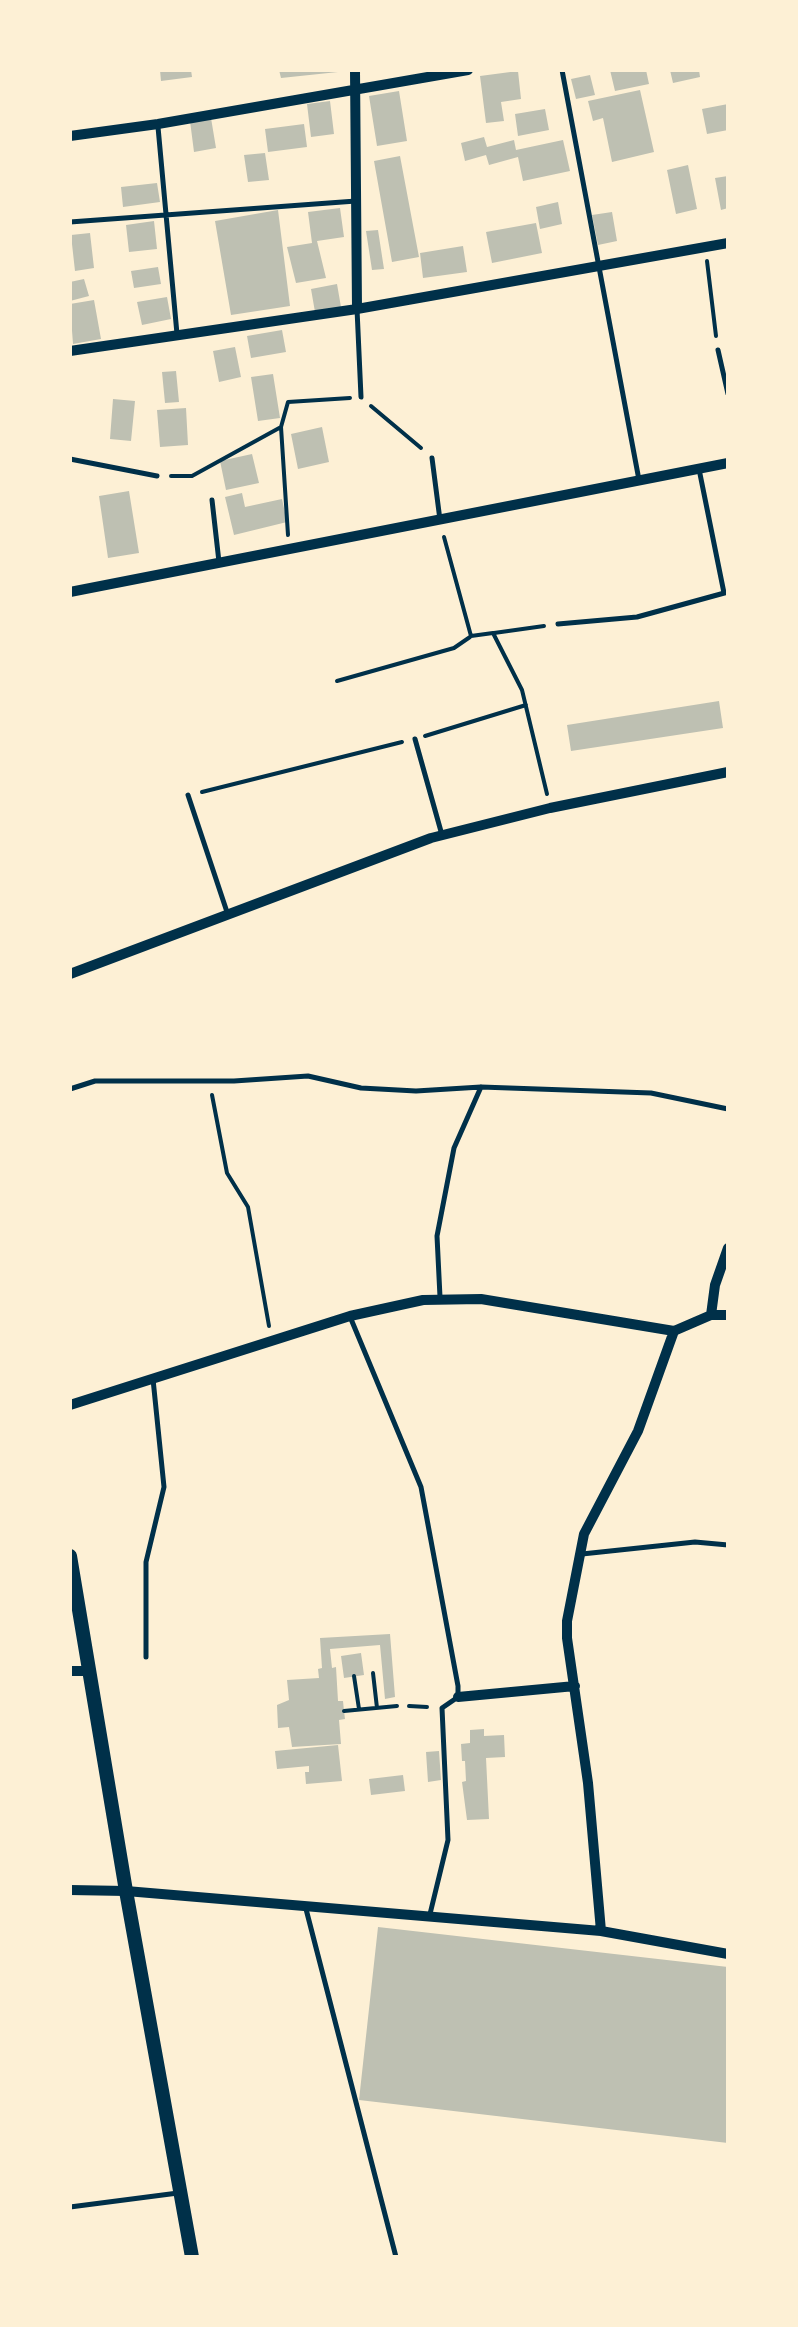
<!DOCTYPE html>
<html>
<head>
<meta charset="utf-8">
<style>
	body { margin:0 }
	#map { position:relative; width:798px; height:2327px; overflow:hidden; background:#fdf0d5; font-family:"Alegreya Sans",sans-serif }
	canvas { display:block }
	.frame { position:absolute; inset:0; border:72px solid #fdf0d5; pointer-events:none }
</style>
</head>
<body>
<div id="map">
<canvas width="798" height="2327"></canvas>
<div class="frame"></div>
</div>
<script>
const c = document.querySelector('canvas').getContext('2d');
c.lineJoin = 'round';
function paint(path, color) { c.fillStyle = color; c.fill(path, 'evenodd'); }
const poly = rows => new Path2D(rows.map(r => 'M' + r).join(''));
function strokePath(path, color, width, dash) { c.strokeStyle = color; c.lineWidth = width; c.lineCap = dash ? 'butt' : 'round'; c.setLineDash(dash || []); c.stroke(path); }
paint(poly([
	[160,70,191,70,192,77,161,81],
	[279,70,338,70,338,72,281,78],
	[610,70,646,70,649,84,615,91],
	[670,70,699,70,700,77,673,83],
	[518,71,521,99,501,102,504,121,486,123,480,76],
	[590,75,595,95,576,99,571,79],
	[640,90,654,152,612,162,603,118,593,121,588,101],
	[399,91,407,141,377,146,369,96],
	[330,101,334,134,311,137,307,104],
	[728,104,728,130,707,134,702,109],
	[545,109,549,130,518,136,515,114],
	[211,118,216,148,194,152,190,121],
	[304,124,307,147,268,152,265,129],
	[484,137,487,147,514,140,516,150,563,140,570,171,523,181,518,157,489,165,486,155,465,161,461,143],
	[265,153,269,180,248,182,244,155],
	[400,156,419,257,392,262,374,161],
	[688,165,697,209,676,214,667,170],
	[728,176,728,208,721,210,715,178],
	[157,183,160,202,123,207,121,187],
	[558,202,562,224,540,229,536,207],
	[340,208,344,237,317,241,326,278,296,283,287,247,312,243,308,212],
	[278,210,290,306,231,315,215,221],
	[612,212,617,241,598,245,592,215],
	[154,221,157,249,129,252,126,225],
	[536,223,542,253,492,263,486,232],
	[378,230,384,269,372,270,366,231],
	[90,233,94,268,75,271,71,235],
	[463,246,467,272,423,278,420,253],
	[158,267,161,284,134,288,131,271],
	[84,279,89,296,70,301,70,282],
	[337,284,341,307,315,312,311,289],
	[167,297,171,319,142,325,137,302],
	[94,300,101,339,73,344,70,304],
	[282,330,286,352,251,358,247,336],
	[235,347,241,377,219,382,213,351],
	[176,371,179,402,165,403,162,372],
	[273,374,280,418,258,421,251,377],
	[113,399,135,401,131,441,110,439],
	[186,408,188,445,160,447,157,410],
	[322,427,329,462,298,469,291,434],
	[252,454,259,483,226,490,220,461],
	[129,491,139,553,108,558,99,496],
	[242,493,245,507,282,499,287,522,234,535,225,497],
	[719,701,723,728,571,751,567,725],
	[390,1634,395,1697,385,1699,380,1645,330,1649,332,1668,336,1667,338,1701,343,1701,344,1711,345,1719,339,1720,341,1744,292,1747,289,1727,278,1728,277,1705,289,1700,287,1680,319,1678,318,1669,322,1668,320,1638],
	[361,1653,364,1675,344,1678,341,1656],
	[484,1729,484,1736,504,1735,505,1757,486,1758,489,1819,467,1820,462,1782,466,1781,465,1761,462,1761,461,1744,470,1743,470,1730],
	[338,1745,342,1781,306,1784,305,1772,309,1772,309,1766,277,1769,275,1751],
	[439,1751,441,1780,428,1782,426,1752],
	[403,1775,405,1791,371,1795,369,1779],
	[378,1927,728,1967,728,2143,359,2100]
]), '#bec0b2');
strokePath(poly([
	[707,261,716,336],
	[371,406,421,448],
	[281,427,288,535],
	[171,476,192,476,281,427,288,402,350,398],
	[444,537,471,636,493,633,522,690,547,794],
	[494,633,544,626],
	[337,681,454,648,470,637],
	[425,736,526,705],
	[202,792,402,742],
	[212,1095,227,1173,248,1207,269,1326],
	[373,1673,377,1708],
	[354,1676,359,1709],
	[409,1706,427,1707],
	[344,1711,397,1706]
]), '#003049', 4);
strokePath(poly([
	[562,70,639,480],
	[158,127,177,334],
	[70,222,356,201],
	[357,309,361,397],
	[718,350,728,394],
	[432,458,440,520],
	[70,459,157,476],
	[699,469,724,593],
	[212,500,219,562],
	[558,624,637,617,728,592],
	[415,739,442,835],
	[188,795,227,912],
	[70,1089,95,1081,234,1081,308,1076,361,1088,416,1091,481,1087,651,1093,728,1109],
	[440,1297,437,1236,454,1148,481,1087],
	[351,1319,421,1487,458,1686,458,1697,442,1708,448,1840,430,1914],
	[582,1554,695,1542,728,1545],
	[146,1657,146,1562,164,1487,153,1379],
	[306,1909,396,2257],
	[70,2207,178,2193]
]), '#003049', 5);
strokePath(poly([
	[355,70,357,309],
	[70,136,158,124,468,70],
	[70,351,357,309,728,243],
	[70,592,728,463],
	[70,974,431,838,550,808,728,772],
	[711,1315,715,1285,728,1248],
	[728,1315,711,1315,674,1331,638,1431,584,1534,567,1621,567,1638,588,1783,601,1931,728,1954],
	[70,1405,350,1316,423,1300,481,1299,674,1331],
	[70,1671,90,1671],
	[458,1697,575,1686],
	[70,1890,126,1891,601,1931]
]), '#003049', 10);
strokePath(poly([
	[70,1556,126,1891,192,2257]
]), '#003049', 14);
</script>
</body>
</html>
